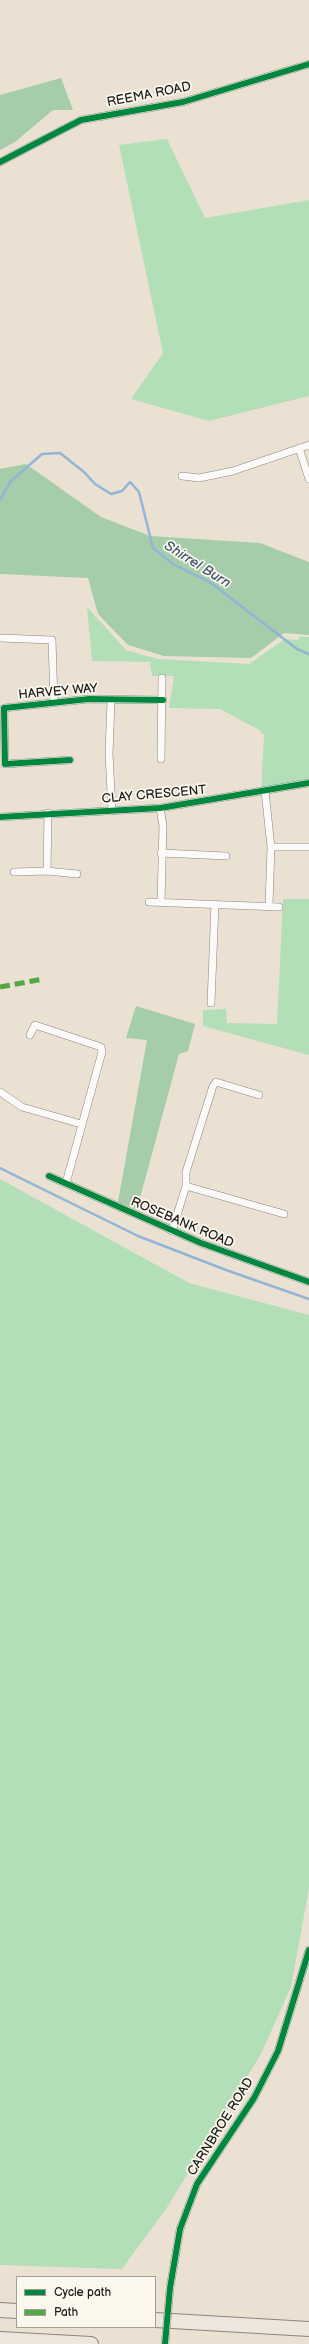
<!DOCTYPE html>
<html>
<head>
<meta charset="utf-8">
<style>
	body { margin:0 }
	#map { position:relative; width:309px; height:2344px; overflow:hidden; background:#eae1d2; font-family:"Balsamiq Sans",sans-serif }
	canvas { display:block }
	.legend { position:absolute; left:16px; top:2276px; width:140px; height:52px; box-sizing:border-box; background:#fbf7ec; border:1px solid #a29f99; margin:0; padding:5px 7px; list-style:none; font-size:12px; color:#1c1c1c }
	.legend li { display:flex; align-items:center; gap:8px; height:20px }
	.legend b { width:20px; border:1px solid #a29f99 }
</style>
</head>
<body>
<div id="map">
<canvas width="309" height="2344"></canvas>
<ul class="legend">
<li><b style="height:5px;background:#00873e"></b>Cycle path</li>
<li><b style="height:5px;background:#52a943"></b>Path</li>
</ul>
</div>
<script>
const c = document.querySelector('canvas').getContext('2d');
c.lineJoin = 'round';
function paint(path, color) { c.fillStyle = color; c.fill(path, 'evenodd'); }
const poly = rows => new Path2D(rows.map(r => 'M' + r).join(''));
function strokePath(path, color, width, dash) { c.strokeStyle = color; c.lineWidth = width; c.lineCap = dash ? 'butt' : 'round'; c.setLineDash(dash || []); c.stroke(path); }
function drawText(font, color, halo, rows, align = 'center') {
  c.font = font + ' "Balsamiq Sans",sans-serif'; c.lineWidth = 3.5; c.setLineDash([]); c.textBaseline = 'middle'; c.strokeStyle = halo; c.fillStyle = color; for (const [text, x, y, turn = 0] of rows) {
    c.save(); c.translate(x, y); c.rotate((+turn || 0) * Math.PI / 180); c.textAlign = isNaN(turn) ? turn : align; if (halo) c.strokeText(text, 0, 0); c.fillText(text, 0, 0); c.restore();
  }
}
paint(poly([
	[167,139,205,218,309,200,309,396,209,421,131,399,163,353,119,145],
	[87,607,126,650,158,659,249,664,285,639,299,640,299,637,309,637,309,786,261,793,264,735,259,730,220,709,169,708,174,676,152,676,150,662,92,661],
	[283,899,309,899,309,1055,203,1026,203,1010,226,1009,227,1023,277,1024],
	[0,1179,189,1283,309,1315,309,1888,291,1987,261,2054,166,2209,122,2269,0,2265]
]), '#b2dfb8');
paint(poly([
	[61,78,73,110,53,110,15,142,0,150,0,95],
	[26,464,101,517,150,536,260,543,309,562,309,635,284,633,251,658,164,656,128,645,98,614,88,578,0,574,0,469],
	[136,1006,195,1024,188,1051,179,1054,137,1209,118,1202,147,1040,126,1038]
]), '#a5cdaa');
strokePath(poly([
	[0,500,10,482,42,454,60,453,84,472,95,484,111,494,122,491,130,482,139,492,153,548,173,564,211,583,297,649,309,654],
	[0,1168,138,1236,226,1270,309,1299]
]), '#92b4d6', 2.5);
const minor = poly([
	[0,162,81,120,183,102,309,64],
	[299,448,309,479],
	[182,476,199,478,233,471,309,445],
	[0,638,52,640,54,702],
	[111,700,109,754,112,811],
	[161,759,162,678],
	[70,760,5,764,4,708,89,699,163,700],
	[265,791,271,847,269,905],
	[160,808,163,826,161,902],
	[48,813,47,871,77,874],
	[0,817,160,808,309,783],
	[271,847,309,847],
	[161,853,226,856],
	[14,872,47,871],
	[149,902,279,907],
	[211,1003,215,904],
	[30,1035,35,1025,101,1047,102,1052,66,1183],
	[0,1092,22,1107,81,1124],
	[49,1176,201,1243,309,1282],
	[186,1186,284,1214],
	[172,1231,186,1186,186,1172,213,1086,216,1082,259,1095],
	[170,2288,180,2229,197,2184,254,2098,278,2051,309,1950]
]);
const motorway = poly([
	[0,2310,17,2311],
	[155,2320,309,2329],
	[0,2339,91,2344]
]);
strokePath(minor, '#8a857d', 8);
strokePath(motorway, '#8a857d', 16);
strokePath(minor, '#fcfaf8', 7);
strokePath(motorway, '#eee5dd', 14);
const minorBridge = poly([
	[165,2344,170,2288]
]);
strokePath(minorBridge, '#8a857d', 8, []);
strokePath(minorBridge, '#fcfaf8', 7);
strokePath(poly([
	[0,987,43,979]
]), '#52a943', 5, [10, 5]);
strokePath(poly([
	[0,162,81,120,183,102,309,64],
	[70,760,5,764,4,708,89,699,163,700],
	[0,817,160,808,309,783],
	[49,1176,201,1243,309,1282],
	[165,2344,170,2288,180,2229,197,2184,254,2098,278,2051,309,1950]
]), '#00873e', 6);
drawText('13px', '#1c1c1c', '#fbf7ec', [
	["REEMA ROAD",149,95,-11],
	["HARVEY WAY",58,692,-5],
	["CLAY CRESCENT",154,795,-5],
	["ROSEBANK ROAD",182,1223,23],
	["CARNBROE ROAD",221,2127,-58]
]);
drawText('italic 14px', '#405771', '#fbf7ec', [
	["Shirrel Burn",197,565,32]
]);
</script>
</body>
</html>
